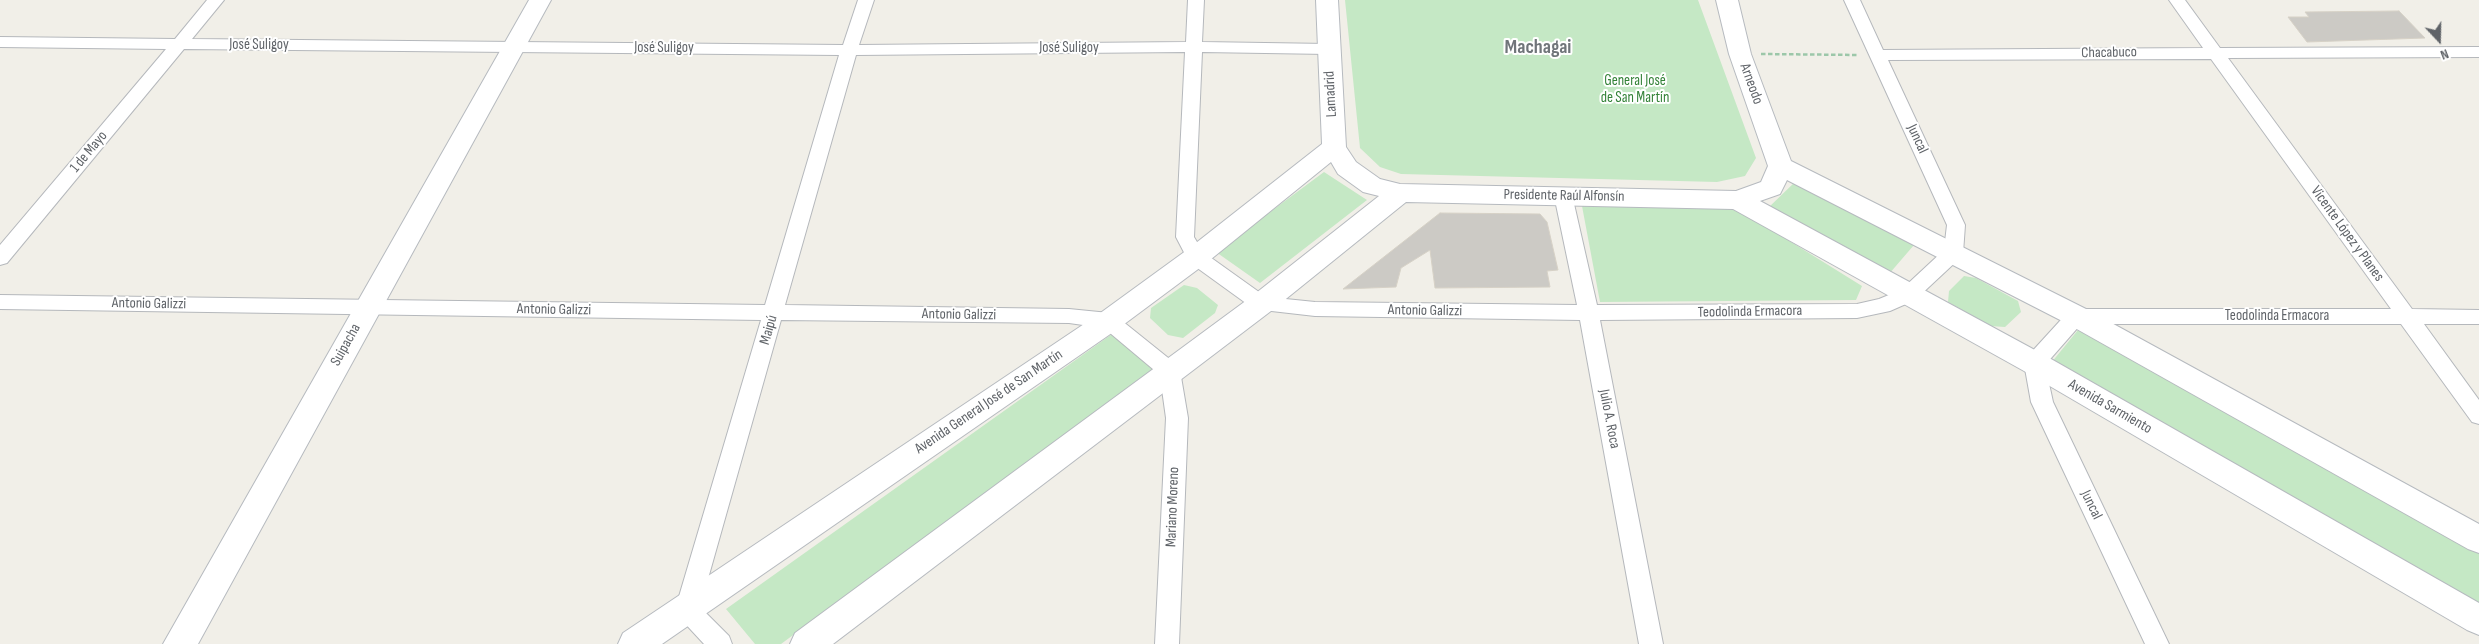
<!DOCTYPE html>
<html>
<head>
<meta charset="utf-8">
<style>
	body { margin:0 }
	#map { position:relative; width:2479px; height:644px; overflow:hidden; background:#f1efe8; font-family:"Sofia Sans Condensed",sans-serif }
	canvas { display:block }
	.north { position:absolute; left:2414px; top:15px; width:50px; height:50px; -webkit-text-stroke:4px #fff; paint-order:stroke; rotate:159deg; font-size:14px; font-weight:700; line-height:20px; text-align:center; color:#5f6368 }
	.north::after { content:''; display:block; margin:auto; width:18px; height:22px; background:#5f6368; clip-path:polygon(50% 0,100% 100%,50% 72%,0 100%) }
</style>
</head>
<body>
<div id="map">
<canvas width="2479" height="644"></canvas>
<div class="north">N</div>
</div>
<script>
const c = document.querySelector('canvas').getContext('2d');
c.lineJoin = 'round';
function paint(path, color) { c.fillStyle = color; c.fill(path, 'evenodd'); }
const poly = rows => new Path2D(rows.map(r => 'M' + r).join(''));
function strokePath(path, color, width, dash) { c.strokeStyle = color; c.lineWidth = width; c.lineCap = dash ? 'butt' : 'round'; c.setLineDash(dash || []); c.stroke(path); }
function drawText(font, color, halo, rows, align = 'center') {
  c.font = font + ' "Sofia Sans Condensed",sans-serif'; c.lineWidth = 4; c.setLineDash([]); c.textBaseline = 'middle'; c.strokeStyle = halo; c.fillStyle = color; for (const [text, x, y, turn = 0] of rows) {
    c.save(); c.translate(x, y); c.rotate((+turn || 0) * Math.PI / 180); c.textAlign = isNaN(turn) ? turn : align; if (halo) c.strokeText(text, 0, 0); c.fillText(text, 0, 0); c.restore();
  }
}
paint(poly([
	[1345,0,1698,0,1756,158,1745,176,1717,182,1401,174,1380,167,1360,148],
	[1324,172,1367,200,1260,283,1216,252],
	[1795,182,1914,245,1889,274,1768,208],
	[1582,206,1738,209,1862,286,1856,300,1600,302],
	[1964,276,1976,278,2018,301,2021,312,2005,327,1990,326,1948,302,1949,291],
	[1184,285,1197,288,1218,305,1215,313,1183,338,1168,335,1150,318,1151,308],
	[2078,330,2479,551,2479,606,2051,363],
	[1112,334,1154,368,781,644,755,644,726,609]
]), '#c5e8c5');
const building = poly([
	[2399,11,2425,38,2307,42,2288,17,2309,17,2305,12,2399,11],
	[1440,213,1540,214,1547,222,1558,270,1547,271,1550,287,1435,288,1430,250,1401,268,1396,287,1343,289,1440,213]
]);
paint(building, '#cccac5');
strokePath(building, '#d6d1c6', 1);
const street = poly([
	[207,0,224,0,192,39,843,45,858,0,874,0,859,45,1186,42,1188,0,1204,0,1202,42,1328,44,1334,45,1336,49,1334,53,1328,54,1202,52,1194,237,1203,252,1266,297,1315,302,1577,305,1554,195,1556,190,1563,189,1570,190,1572,195,1597,305,1857,304,1879,299,1901,290,1944,250,1947,225,1844,0,1860,0,1883,50,2203,48,2169,0,2185,0,2220,48,2479,47,2479,57,2228,58,2412,309,2479,310,2479,324,2424,324,2479,400,2479,424,2472,422,2401,324,2081,324,2045,365,2053,402,2169,644,2145,644,2031,402,2024,363,2027,357,2069,311,2076,309,2391,309,2211,59,1888,60,1965,225,1963,253,1960,258,1915,300,1890,311,1857,318,1600,320,1663,644,1639,644,1580,320,1315,316,1254,309,1189,262,1176,237,1185,52,856,55,785,305,1069,309,1109,313,1116,316,1177,365,1180,371,1188,418,1179,644,1155,644,1166,418,1160,375,1104,328,1069,323,781,320,700,607,729,636,732,644,704,644,679,617,675,610,761,320,0,309,0,295,765,305,839,55,184,49,7,263,0,265,0,245,166,49,0,47,0,37,175,39,207,0]
]);
const secondary = poly([
	[529,0,551,0,198,644,163,644,529,0],
	[1316,0,1338,0,1346,147,1356,162,1380,179,1400,184,1736,191,1761,182,1768,166,1729,54,1716,0,1738,0,1751,54,1791,161,2086,309,2479,524,2479,553,2468,549,2066,323,1787,180,1780,194,1760,201,2044,355,2479,603,2479,635,2467,630,2024,371,1733,209,1406,202,1271,311,833,644,790,644,795,633,1251,297,1379,196,1363,192,1338,174,1331,162,1205,264,1119,328,662,644,618,644,623,633,1099,314,1187,250,1322,144,1316,0]
]);
strokePath(street, '#b5b8bc', 2);
strokePath(secondary, '#b6babf', 2);
strokePath(poly([
	[1761,54,1858,55]
]), '#9cc7a9', 2.5, [4.5, 2.5]);
paint(street, '#fff');
paint(secondary, '#fff');
drawText('15px', '#5f6368', '#fff', [
	["José Suligoy",259,45],
	["José Suligoy",664,48],
	["José Suligoy",1069,48],
	["Chacabuco",2109,53,-1],
	["Arneodo",1751,84,70],
	["Lamadrid",1331,94,-93],
	["Juncal",1917,139,65],
	["1 de Mayo",89,152,-50],
	["Presidente Raúl Alfonsín",1564,196,1],
	["Vicente López y Planes",2347,234,54],
	["Antonio Galizzi",149,304,1],
	["Antonio Galizzi",554,310,1],
	["Antonio Galizzi",1425,311,1],
	["Teodolinda Ermacora",1750,312,-1],
	["Antonio Galizzi",959,315,1],
	["Teodolinda Ermacora",2277,316],
	["Maipú",769,330,-74],
	["Suipacha",346,345,-61],
	["Avenida General José de San Martín",989,402,-34],
	["Avenida Sarmiento",2110,407,30],
	["Julio A. Roca",1609,419,79],
	["Juncal",2091,505,64],
	["Mariano Moreno",1173,507,-88]
]);
drawText('15px', '#348238', '#fff', [
	["General José",1635,81],
	["de San Martín",1635,98]
]);
drawText('bold 20px', '#70757a', '#fff', [
	["Machagai",1538,48]
]);
</script>
</body>
</html>
